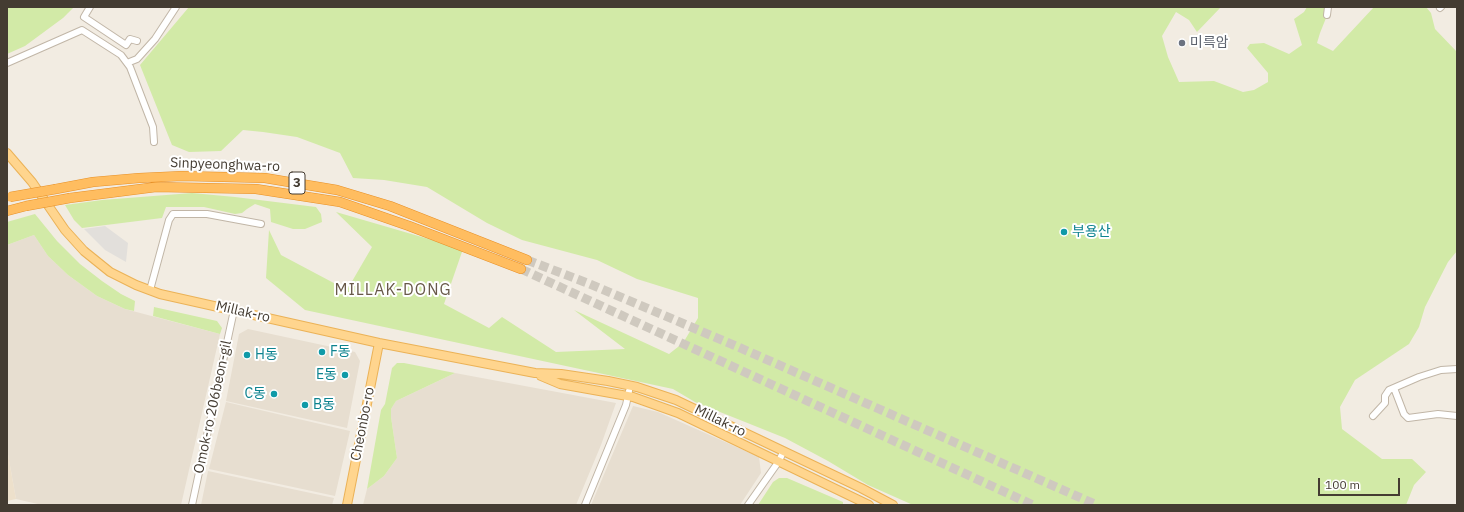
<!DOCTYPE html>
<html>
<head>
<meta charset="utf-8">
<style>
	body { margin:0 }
	#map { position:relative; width:1464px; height:512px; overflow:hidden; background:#f2ece2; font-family:"IBM Plex Sans",sans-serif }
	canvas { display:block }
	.frame { position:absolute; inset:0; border:8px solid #443c32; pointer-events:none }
	.scale { position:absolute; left:1318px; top:478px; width:82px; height:18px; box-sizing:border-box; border:2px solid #443c32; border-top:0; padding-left:5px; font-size:12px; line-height:14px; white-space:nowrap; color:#443c32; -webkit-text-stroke:3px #fff; paint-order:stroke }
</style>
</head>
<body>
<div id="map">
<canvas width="1464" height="512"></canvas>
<div class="frame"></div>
<div class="scale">100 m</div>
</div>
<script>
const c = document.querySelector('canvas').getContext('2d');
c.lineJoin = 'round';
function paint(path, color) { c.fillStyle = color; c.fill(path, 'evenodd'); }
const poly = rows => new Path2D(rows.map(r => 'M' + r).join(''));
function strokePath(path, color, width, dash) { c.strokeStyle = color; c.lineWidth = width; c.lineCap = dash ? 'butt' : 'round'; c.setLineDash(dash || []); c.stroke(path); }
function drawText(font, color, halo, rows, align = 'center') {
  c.font = font + ' "IBM Plex Sans","Noto Sans KR",sans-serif'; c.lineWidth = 4; c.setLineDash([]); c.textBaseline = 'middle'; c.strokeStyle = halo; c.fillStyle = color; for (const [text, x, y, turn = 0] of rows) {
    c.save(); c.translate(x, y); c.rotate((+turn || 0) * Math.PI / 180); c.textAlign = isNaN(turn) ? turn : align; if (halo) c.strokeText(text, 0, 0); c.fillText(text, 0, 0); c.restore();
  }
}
paint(poly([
	[34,235,48,256,68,275,97,296,125,309,220,334,181,505,42,505,16,499,7,449,7,245],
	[248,329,355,352,360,361,347,428,226,401,239,334],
	[455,373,616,403,601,445,576,505,363,505,367,489,384,476,397,458,391,417,391,409,396,401],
	[226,402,350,431,335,496,209,469],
	[633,406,658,412,759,457,761,473,740,505,591,505],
	[208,471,334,498,332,505,201,505]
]), '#e7ded0');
paint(poly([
	[7,449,16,499,7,501]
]), '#ede0cb');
paint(poly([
	[7,7,74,7,63,18,25,46,7,54],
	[189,7,1221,7,1197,32,1189,20,1176,12,1162,36,1168,57,1179,82,1214,81,1243,92,1254,90,1268,82,1268,73,1247,48,1250,44,1264,43,1289,54,1302,45,1294,19,1304,12,1307,7,1327,7,1328,13,1320,33,1317,43,1333,51,1374,7,1426,7,1431,13,1435,29,1457,52,1457,251,1448,262,1425,307,1419,327,1409,344,1355,380,1340,407,1342,429,1382,459,1412,459,1426,472,1414,485,1406,505,913,505,868,485,828,461,785,438,695,402,673,389,305,310,266,278,269,230,281,255,347,290,372,247,336,212,463,249,444,304,489,328,502,317,556,352,625,349,574,310,669,354,683,343,698,318,698,298,637,279,597,260,522,240,487,223,427,187,384,180,353,178,340,153,297,137,263,132,243,130,221,151,189,152,172,145,140,65],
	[192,193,235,197,316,207,321,214,322,222,305,229,293,229,271,222,270,209,255,204,247,209,242,213,235,214,204,207,166,207,162,218,82,228,74,220,65,205,102,200],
	[35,214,57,241,80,264,102,281,121,294,135,301,134,311,125,309,97,296,68,275,48,256,34,235,7,245,7,222],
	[154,307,217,321,222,328,220,334,153,316],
	[397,363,404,363,455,373,396,401,391,409,391,417,397,458,384,476,367,489,381,410,385,404,392,368],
	[779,478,787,478,843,502,843,505,758,505,773,482]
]), '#d2eaa7');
paint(poly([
	[105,226,128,243,126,262,105,250,84,229]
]), '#e2dfdb');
strokePath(poly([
	[527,260,590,284,736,346,1097,505],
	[521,269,1033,505]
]), '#cfc9bf', 9, [9, 4.5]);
const minor = poly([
	[90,7,84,17,126,45,130,39,137,41],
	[1440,8,1441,7],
	[1327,15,1328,7],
	[7,63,82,30,121,55,130,67,153,127,154,142],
	[127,63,137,59,155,39,176,7],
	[150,290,169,220,173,214,207,214,261,224],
	[1394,388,1404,414,1408,418,1438,414,1457,416],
	[1373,416,1385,403,1385,396,1389,390,1419,377,1441,370,1457,369],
	[192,505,234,310],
	[585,505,626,405,629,391],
	[748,505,779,461,783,452]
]);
const major = poly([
	[7,153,32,182,65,230,84,251,110,272,136,285,160,294,379,343,535,373,561,374,608,381,637,387,676,400,861,488,893,505],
	[541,376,560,384,633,397,678,413,869,505],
	[347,505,379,343]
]);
const highway = poly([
	[56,189,93,182,139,178,182,176,265,178,337,190,390,206,527,260],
	[70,198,156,187,256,189,340,202,409,226,521,269],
	[7,211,26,206]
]);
strokePath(minor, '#c1b6a7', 8);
strokePath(major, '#ebb257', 10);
strokePath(highway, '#e79027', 10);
strokePath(minor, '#fff', 6);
strokePath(major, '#ffd58e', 8);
strokePath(highway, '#ffbd60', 9);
const highwayBridge = poly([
	[10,197,56,189],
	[26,206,70,198]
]);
strokePath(highwayBridge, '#e79027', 10, []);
strokePath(highwayBridge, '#ffbd60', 9);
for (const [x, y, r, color] of [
	[1182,43,4,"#6b7280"],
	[1064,232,4,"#0f9aa8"],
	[322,352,4,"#0f9aa8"],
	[247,355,4,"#0f9aa8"],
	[345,375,4,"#0f9aa8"],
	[274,394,4,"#0f9aa8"],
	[305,405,4,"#0f9aa8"]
]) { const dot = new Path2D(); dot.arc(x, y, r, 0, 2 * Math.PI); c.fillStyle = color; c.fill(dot); strokePath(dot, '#fff', 1.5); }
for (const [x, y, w] of [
	[297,183,16]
]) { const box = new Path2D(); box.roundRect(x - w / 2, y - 11, w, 22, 3); c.fillStyle = '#fff'; c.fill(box); strokePath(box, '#443c32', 1); }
drawText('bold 13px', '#443c32', null, [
	["3",297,183]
]);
drawText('14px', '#5b616d', '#fff', [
	["미륵암",1190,43]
], 'left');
drawText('14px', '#443c32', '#fff', [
	["Sinpyeonghwa-ro",225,165,2],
	["Millak-ro",243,312,13],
	["Omok-ro 206beon-gil",213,407,-78],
	["Millak-ro",720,421,26],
	["Cheonbo-ro",363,424,-79]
]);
drawText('14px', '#0d838f', '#fff', [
	["부용산",1072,232],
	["F동",330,352],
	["H동",255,355],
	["E동",337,375,"right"],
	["C동",266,394,"right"],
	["B동",313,405]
], 'left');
c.letterSpacing = '1px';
drawText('16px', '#685949', '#fff', [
	["MILLAK-DONG",393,290]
]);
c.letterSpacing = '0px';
</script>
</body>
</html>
